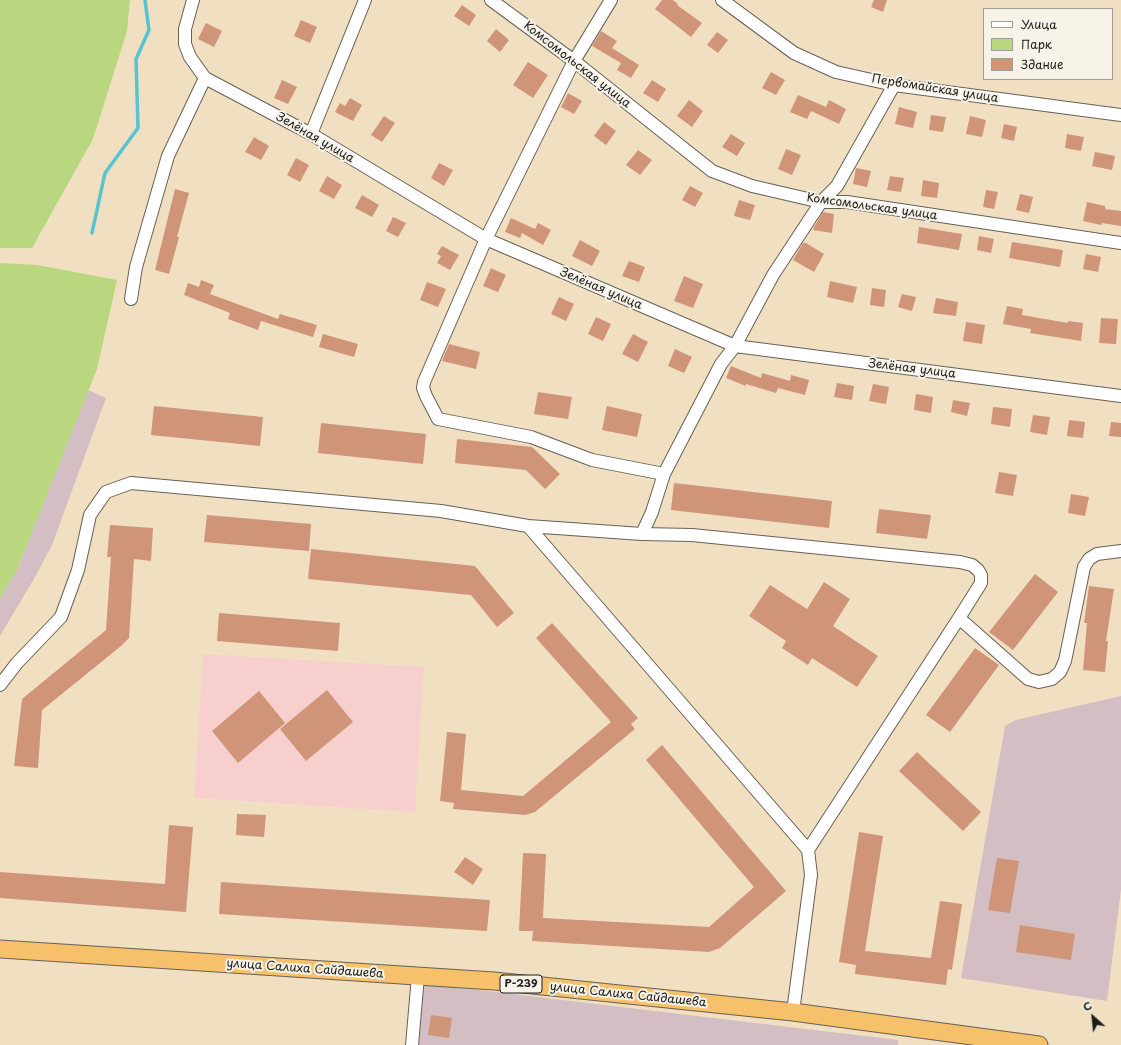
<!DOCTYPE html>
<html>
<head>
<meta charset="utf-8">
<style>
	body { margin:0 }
	#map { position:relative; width:1121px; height:1045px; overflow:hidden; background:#f1dfc2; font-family:"Playpen Sans",sans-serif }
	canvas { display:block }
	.legend { position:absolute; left:983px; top:8px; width:130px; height:72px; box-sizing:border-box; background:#f7f3e8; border:1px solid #9f9d96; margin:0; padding:5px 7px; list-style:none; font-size:12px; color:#1c1c1c }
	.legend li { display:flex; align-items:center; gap:8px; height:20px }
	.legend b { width:20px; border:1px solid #9f9d96 }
	.north { position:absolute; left:1073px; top:997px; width:40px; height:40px; -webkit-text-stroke:3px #f7f3e8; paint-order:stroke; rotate:333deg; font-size:11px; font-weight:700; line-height:16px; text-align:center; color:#1c1c1c }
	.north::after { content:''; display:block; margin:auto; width:14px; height:18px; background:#1c1c1c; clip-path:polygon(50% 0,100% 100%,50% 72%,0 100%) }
</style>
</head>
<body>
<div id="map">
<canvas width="1121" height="1045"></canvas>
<ul class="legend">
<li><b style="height:5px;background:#fff"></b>Улица</li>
<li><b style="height:11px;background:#b9d77e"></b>Парк</li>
<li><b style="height:11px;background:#d09579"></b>Здание</li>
</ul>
<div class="north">С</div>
</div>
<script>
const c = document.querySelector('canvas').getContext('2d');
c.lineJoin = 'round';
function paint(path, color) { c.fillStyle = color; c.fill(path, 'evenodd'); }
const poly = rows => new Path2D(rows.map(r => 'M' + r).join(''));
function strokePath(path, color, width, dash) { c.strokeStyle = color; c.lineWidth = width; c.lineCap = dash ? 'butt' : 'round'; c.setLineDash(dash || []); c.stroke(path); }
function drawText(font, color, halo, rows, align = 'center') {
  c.font = font + ' "Playpen Sans",sans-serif'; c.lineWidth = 4; c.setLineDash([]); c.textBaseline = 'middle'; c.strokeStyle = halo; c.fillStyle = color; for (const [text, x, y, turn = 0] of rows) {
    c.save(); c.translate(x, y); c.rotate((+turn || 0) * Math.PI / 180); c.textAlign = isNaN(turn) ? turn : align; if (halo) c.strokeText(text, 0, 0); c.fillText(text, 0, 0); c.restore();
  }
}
paint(poly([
	[203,654,424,667,415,812,194,798]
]), '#f7d0cd');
paint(poly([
	[88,390,106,398,52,545,35,577,0,636,0,598,17,570],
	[1121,696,1121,889,1107,1001,961,978,1005,726,1016,720],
	[420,983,898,1040,898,1045,416,1045]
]), '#d2bec3');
paint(poly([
	[0,0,130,0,127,31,93,139,32,248,0,248],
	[0,263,37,265,117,280,97,369,17,570,0,598]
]), '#b9d77e');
strokePath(poly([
	[92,233,105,173,138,128,136,59,149,30,145,0]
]), '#58c3d2', 3.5);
paint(poly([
	[662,0,673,0,678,4,677,5,702,23,691,37,655,9],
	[874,0,887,0,883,12,871,7],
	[462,5,476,15,469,26,454,16],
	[301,20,317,27,310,43,294,36],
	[206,23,222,31,214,47,198,39],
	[496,29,509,40,500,52,487,41],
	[601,31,617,41,612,48,639,65,631,78,617,70,621,63,592,46],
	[717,32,728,40,718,53,707,45],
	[528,62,548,75,533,98,513,85],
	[771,72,785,80,776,95,762,88],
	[282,80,297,87,288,104,274,98],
	[652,80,666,89,658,102,643,93],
	[568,93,582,101,574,114,561,107],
	[798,95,826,107,829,100,846,109,839,124,811,111,807,119,790,112],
	[350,98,362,105,353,121,335,112,340,103,345,106],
	[689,100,703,111,692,127,677,116],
	[899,107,917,112,913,128,895,124],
	[931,115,946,117,943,132,929,130],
	[384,116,395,123,382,142,371,135],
	[970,116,986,120,982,137,966,134],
	[604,122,616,131,606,145,594,136],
	[1004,124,1017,127,1014,141,1001,138],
	[731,134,745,143,737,156,722,147],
	[1067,134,1084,137,1081,151,1065,148],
	[254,137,269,146,261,160,245,152],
	[786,149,801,155,792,175,778,169],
	[638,150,652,160,640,175,626,165],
	[1095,152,1115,156,1112,170,1092,166],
	[296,158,309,165,300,182,287,175],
	[439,163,453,170,444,186,431,178],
	[856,168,871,171,867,187,853,184],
	[327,176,342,185,334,199,319,191],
	[890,176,904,178,901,192,887,190],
	[923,180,939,183,937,198,921,196],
	[690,186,703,193,695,207,682,200],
	[175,189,189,193,177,237,179,237,169,274,155,270],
	[986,190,998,192,994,209,983,207],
	[1020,194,1033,197,1029,213,1016,210],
	[362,195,379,205,372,217,355,208],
	[739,200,755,205,750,220,734,216],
	[1087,202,1105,206,1105,209,1121,211,1121,226,1102,223,1101,225,1083,221],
	[823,212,834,214,832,233,813,230,814,227],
	[393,217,406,223,398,237,386,231],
	[511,218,535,229,538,223,551,230,543,245,522,233,520,238,505,232],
	[919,227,962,234,959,250,917,243],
	[979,236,994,239,991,253,977,250],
	[580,240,600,251,592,266,572,256],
	[1012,242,1063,250,1060,267,1009,258],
	[803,243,806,243,824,254,814,272,793,260],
	[442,246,459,255,450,270,437,263,441,256,437,254],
	[1086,254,1101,257,1098,272,1083,269],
	[629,261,645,267,639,282,622,276],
	[491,268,506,275,498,292,483,286],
	[684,276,703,284,693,308,674,301],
	[201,280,214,285,210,294,278,319,280,314,317,325,313,337,261,321,258,330,228,319,230,313,184,295,188,283,199,287],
	[830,281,857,287,853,303,827,297],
	[427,282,446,289,438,307,420,300],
	[872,288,886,290,884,307,870,305],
	[902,294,916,297,912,311,898,307],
	[559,297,574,304,566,321,551,314],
	[936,298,958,302,956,316,933,313],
	[1007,306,1023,309,1022,315,1068,323,1068,321,1083,323,1081,341,1030,333,1031,329,1003,324],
	[596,317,611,324,603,341,588,334],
	[1101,318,1118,319,1116,344,1099,343],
	[966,322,985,325,982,344,963,341],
	[323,334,358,344,354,357,319,347],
	[633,334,648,342,638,362,622,354],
	[449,344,480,352,476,369,442,361],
	[675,349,692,357,684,373,668,366],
	[731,366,761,378,762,373,790,381,791,375,809,380,805,395,778,388,776,393,746,384,746,386,726,378],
	[837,383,854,386,852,400,834,397],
	[873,384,889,387,886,404,869,401],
	[538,392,572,397,568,419,534,414],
	[916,394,933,397,931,413,914,410],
	[953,400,970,403,967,416,951,412],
	[154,406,263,417,260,446,151,435],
	[607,406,642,414,637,437,602,430],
	[993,407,1012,409,1010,427,991,424],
	[1033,415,1050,417,1047,435,1030,432],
	[1069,420,1085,422,1083,438,1067,436],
	[1111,422,1121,423,1121,437,1109,436],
	[321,423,426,434,423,464,318,453],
	[457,439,532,447,560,474,545,489,526,470,455,463],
	[999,472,1017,475,1013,496,995,493],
	[674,483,832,501,829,528,671,510],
	[1071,494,1089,497,1085,516,1068,513],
	[879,509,931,515,927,539,876,533],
	[207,515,311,524,309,551,204,542],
	[110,525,153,528,151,561,134,559,129,638,121,646,42,710,38,768,14,766,22,699,106,630,111,557,107,557],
	[311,549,475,566,514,613,497,627,471,595,308,579],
	[1035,574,1058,592,1013,650,989,632],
	[824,582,850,599,833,626,878,656,857,687,812,658,808,665,782,648,786,641,749,616,770,585,807,609],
	[1089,586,1114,589,1106,641,1108,641,1105,672,1083,670,1087,623,1084,623],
	[219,613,340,623,338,651,217,641],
	[552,623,638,718,631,724,635,729,535,812,525,815,453,809,454,803,440,801,447,732,466,734,461,790,523,796,611,722,536,638],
	[975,648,999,665,950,732,926,715],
	[327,690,353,722,306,761,280,729],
	[259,691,285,723,238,763,212,731],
	[662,745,786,891,720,948,709,952,532,941,533,931,519,931,523,853,546,854,543,918,709,927,754,887,646,760],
	[917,752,981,812,963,831,899,771],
	[237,814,266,815,264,837,236,835],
	[169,825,193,827,186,912,0,898,0,872,165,884],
	[859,832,883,836,865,951,931,958,940,901,962,904,952,970,948,969,946,985,855,974,856,965,839,962],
	[465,857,483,869,473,885,454,872],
	[997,858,1019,861,1010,913,988,910],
	[221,882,490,900,487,931,219,914],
	[1020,925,1075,934,1071,960,1016,952],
	[431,1015,452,1018,449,1038,428,1035]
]), '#d09579');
const minor = poly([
	[193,0,185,29,185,44,190,57,205,78,311,134,486,239,735,346,1121,396],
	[491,0,574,61,712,171,752,186,821,202,847,202,1121,243],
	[611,0,574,61,486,239,424,382,423,388,426,396,438,419,531,437,592,460,664,474],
	[722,0,794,53,836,72,894,85,1121,115],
	[311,134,365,0],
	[131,299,136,267,168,156,205,78],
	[528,526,642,534,652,512,664,474,721,364,735,346,773,275,821,202,837,186,894,85],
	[642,534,692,535,960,562,972,565,978,570,981,575,981,583,959,618,808,850],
	[959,618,1028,679,1039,682,1052,679,1060,672,1065,661,1084,567,1089,559,1097,554,1121,551],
	[0,685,17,663,61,617,78,570,90,515,106,492,131,483,441,511,528,526,808,850,811,875,793,1012],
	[412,1045,418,976]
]);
const highway = poly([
	[0,949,494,981,793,1012,1039,1045]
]);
strokePath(minor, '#676056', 14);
strokePath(highway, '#676056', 19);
strokePath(minor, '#fff', 12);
strokePath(highway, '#f7c06b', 17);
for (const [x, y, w] of [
	[521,984,42]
]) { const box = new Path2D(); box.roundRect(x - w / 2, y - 9, w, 18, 3); c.fillStyle = '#f7f3e8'; c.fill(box); strokePath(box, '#1c1c1c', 1); }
drawText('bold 11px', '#1c1c1c', null, [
	["Р-239",521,984]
]);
drawText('12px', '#1c1c1c', '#f7f3e8', [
	["Комсомольская улица",577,65,38],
	["Первомайская улица",935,89,9],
	["Зелёная улица",315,138,30],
	["Комсомольская улица",872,207,8],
	["Зелёная улица",601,289,23],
	["Зелёная улица",912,369,7],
	["улица Салиха Сайдашева",305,969,4],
	["улица Салиха Сайдашева",628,995,6]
]);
</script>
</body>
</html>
